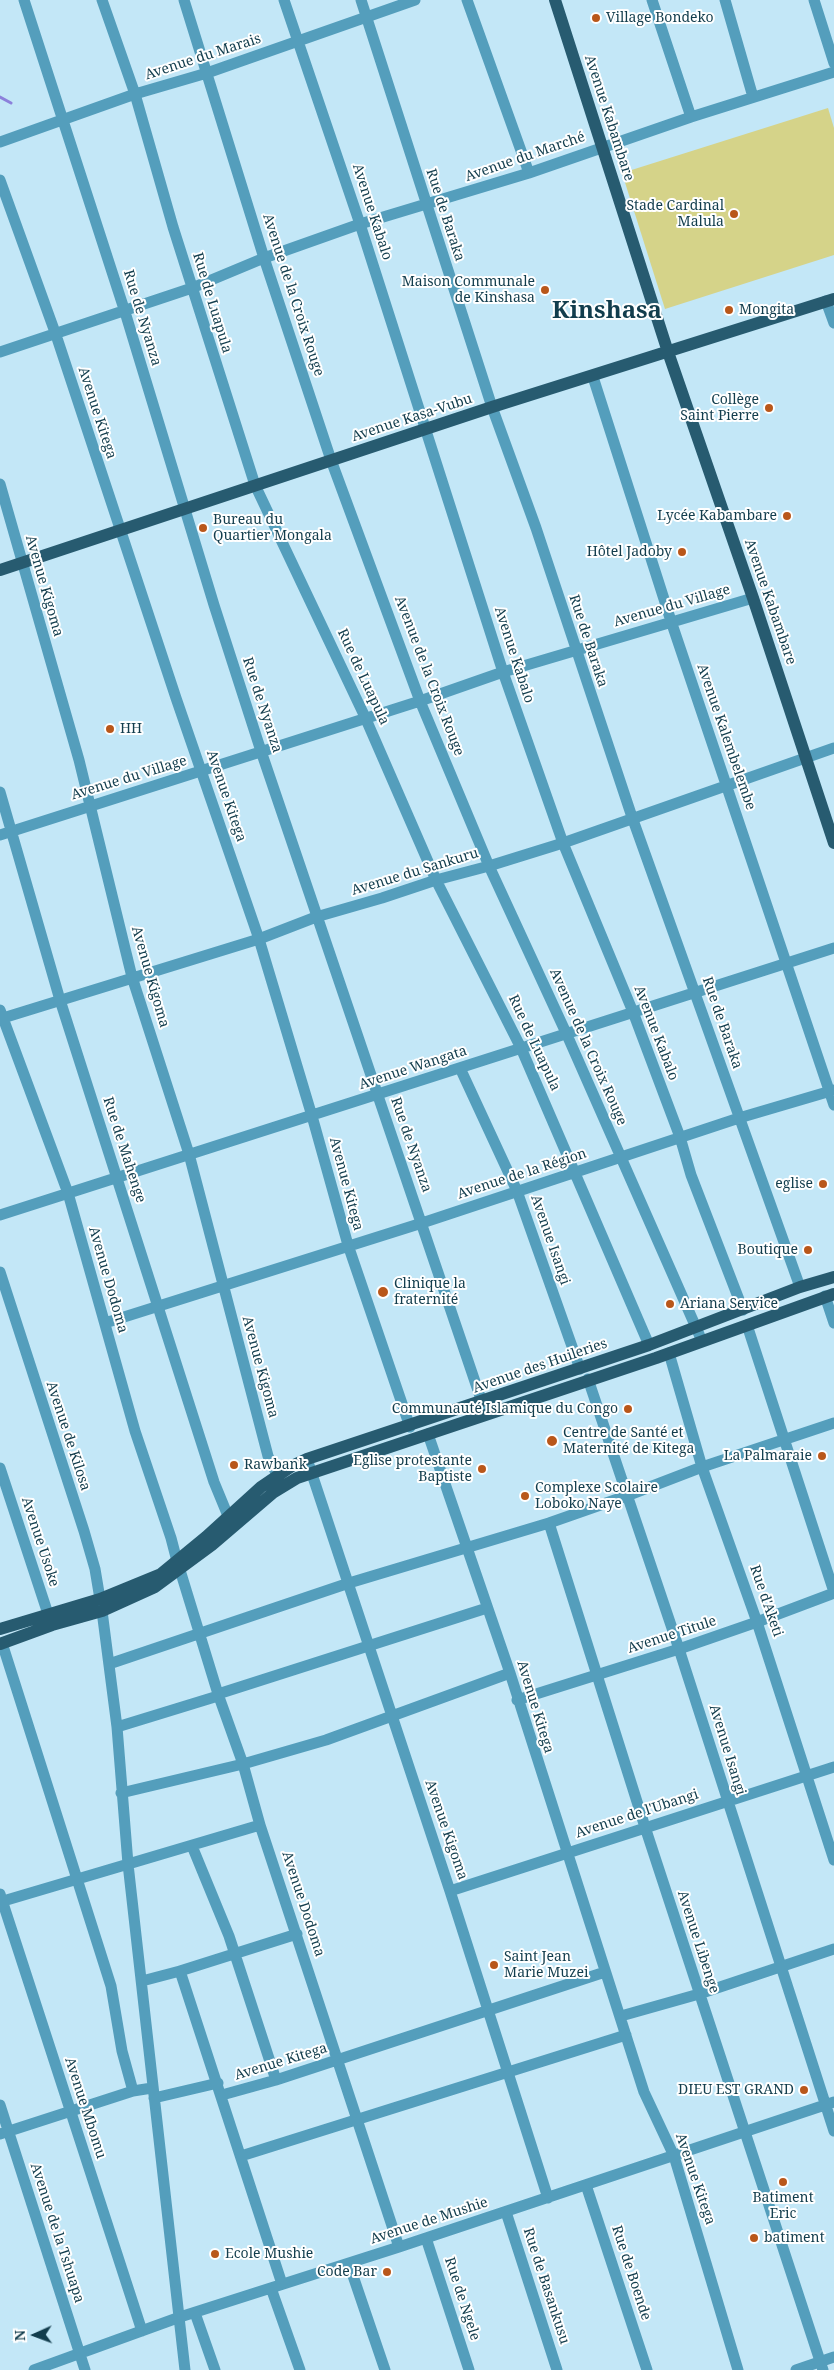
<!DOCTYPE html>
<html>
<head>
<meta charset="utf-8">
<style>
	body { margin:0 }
	#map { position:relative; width:834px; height:2370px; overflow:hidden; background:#c3e7f7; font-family:"Noto Serif",serif }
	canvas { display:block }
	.north { position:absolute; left:10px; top:2310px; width:50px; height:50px; -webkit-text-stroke:4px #fff; paint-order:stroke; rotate:268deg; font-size:14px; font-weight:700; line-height:20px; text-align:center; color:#123d4d }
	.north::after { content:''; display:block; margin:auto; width:18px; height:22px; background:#123d4d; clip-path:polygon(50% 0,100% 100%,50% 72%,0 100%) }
</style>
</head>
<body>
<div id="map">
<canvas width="834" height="2370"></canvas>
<div class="north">N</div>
</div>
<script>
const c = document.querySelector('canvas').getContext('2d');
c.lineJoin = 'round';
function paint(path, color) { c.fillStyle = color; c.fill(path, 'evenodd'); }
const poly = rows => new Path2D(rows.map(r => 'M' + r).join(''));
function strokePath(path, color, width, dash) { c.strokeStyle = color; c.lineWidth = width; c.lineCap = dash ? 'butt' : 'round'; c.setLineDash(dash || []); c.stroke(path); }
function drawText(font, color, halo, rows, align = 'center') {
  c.font = font + ' "Noto Serif",serif'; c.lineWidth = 4; c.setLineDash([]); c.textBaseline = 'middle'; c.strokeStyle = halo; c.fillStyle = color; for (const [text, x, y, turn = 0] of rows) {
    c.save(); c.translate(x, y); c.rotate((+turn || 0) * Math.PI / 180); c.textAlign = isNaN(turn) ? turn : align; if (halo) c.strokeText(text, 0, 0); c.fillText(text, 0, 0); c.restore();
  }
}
paint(poly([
	[828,108,834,128,834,255,665,309,622,173]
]), '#d5d389');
strokePath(poly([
	[0,97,11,103]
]), '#8c81db', 3);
strokePath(poly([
	[24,0,125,312,214,605,261,751,486,1414],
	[102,0,135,94,173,227,255,485,365,717,436,880,521,1048,649,1345],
	[184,0,264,258,331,460,420,701,489,866,567,1035,702,1341],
	[284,0,360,224,503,672,563,843,633,1012,680,1137,691,1175,743,1310],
	[361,0,492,407,536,528,632,817,800,1287],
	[467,0,529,173],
	[652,0,691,117],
	[725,0,753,97],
	[814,0,834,63],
	[0,142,135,94,207,73,415,0],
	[0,180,56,335,176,698,259,939,312,1116,348,1245,410,1427],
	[826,301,834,323],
	[0,352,192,288,264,258,360,224,529,173,691,117,834,72],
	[593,377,671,621,834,1105],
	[0,484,79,760,132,977,189,1154,268,1456,277,1475],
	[0,792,60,1000,214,1482,228,1516],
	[0,835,420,701,503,672,753,598],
	[0,1010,68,1193,135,1431,171,1538,177,1561],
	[3,1018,259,939,316,917,382,898,436,880,489,866,563,843,834,748],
	[460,1068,517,1191,580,1369],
	[0,1215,834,948],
	[0,1272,84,1531,95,1569,102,1611,117,1727,128,1864,185,2370],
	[825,1296,834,1323],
	[105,1323,422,1223,739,1118,834,1090],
	[747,1325,834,1592],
	[669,1353,702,1467,757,1622,834,1860],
	[588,1379,679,1649,834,2131],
	[428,1434,510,1673,644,2092,674,2156,738,2370],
	[307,1459,450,1891,548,2198],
	[0,1468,51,1623],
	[549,1523,645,1827,823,2370],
	[180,1570,218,1694,243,1764,260,1825,399,2247],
	[2,1643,111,1986,122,2051,133,2091],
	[109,1664,349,1583,549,1523,629,1495,702,1467,834,1423],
	[218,1694,487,1608],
	[517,1700,679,1649,757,1622,834,1593],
	[117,1727,218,1696],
	[121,1793,243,1764,326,1740,510,1673],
	[192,1846,229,1936,276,2080],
	[450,1891,834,1767],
	[0,1894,142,2331],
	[0,1902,260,1825],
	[180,1971,282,2284],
	[142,1981,180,1971,297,1934],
	[621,2016,699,1994,834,1949],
	[222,2095,276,2080,605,1972],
	[154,2098,218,2083],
	[0,2105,85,2370],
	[0,2134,133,2091,152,2088],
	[241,2156,626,2035],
	[586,2185,647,2370],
	[506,2212,557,2370],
	[426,2238,469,2370],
	[349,2264,385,2370],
	[271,2288,300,2370],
	[195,2313,215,2370],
	[34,2370,180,2317,399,2247,834,2102],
	[796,2370,834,2357]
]), '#549ebc', 11);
strokePath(poly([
	[555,0,668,352,753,598,834,843],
	[0,570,492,407,834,299],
	[0,1629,100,1599,161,1574,206,1537,261,1487,292,1466,307,1459,649,1345,800,1287,834,1277],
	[0,1644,52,1625,102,1611,155,1587,212,1545,274,1492,297,1478,656,1358,834,1294]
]), '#275b70', 12);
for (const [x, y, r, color] of [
	[596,18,5,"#b9571a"],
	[734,214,5,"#b9571a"],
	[545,290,5,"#b9571a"],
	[729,310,5,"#b9571a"],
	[769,408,5,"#b9571a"],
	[787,516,5,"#b9571a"],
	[203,528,5,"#b9571a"],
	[682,552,5,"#b9571a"],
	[110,729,5,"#b9571a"],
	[823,1184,5,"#b9571a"],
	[808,1250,5,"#b9571a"],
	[383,1292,6,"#b9571a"],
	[670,1304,5,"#b9571a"],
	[628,1409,5,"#b9571a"],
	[552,1441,6,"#b9571a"],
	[822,1456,5,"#b9571a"],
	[234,1465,5,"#b9571a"],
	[482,1469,5,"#b9571a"],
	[525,1496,5,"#b9571a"],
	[494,1965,5,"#b9571a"],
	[804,2090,5,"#b9571a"],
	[783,2182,5,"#b9571a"],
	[754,2238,5,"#b9571a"],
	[215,2254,5,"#b9571a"],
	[387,2272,5,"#b9571a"]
]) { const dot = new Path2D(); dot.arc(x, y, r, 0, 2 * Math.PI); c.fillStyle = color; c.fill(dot); strokePath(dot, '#fff', 2); }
drawText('14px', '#123d4d', '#fff', [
	["Village Bondeko",606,18],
	["Stade Cardinal",724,206,"right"],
	["Malula",724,222,"right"],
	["Maison Communale",535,282,"right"],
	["de Kinshasa",535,298,"right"],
	["Mongita",739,310],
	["Collège",759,400,"right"],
	["Saint Pierre",759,416,"right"],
	["Lycée Kabambare",777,516,"right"],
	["Bureau du",213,520],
	["Quartier Mongala",213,536],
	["Hôtel Jadoby",672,552,"right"],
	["HH",120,729],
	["eglise",813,1184,"right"],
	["Boutique",798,1250,"right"],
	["Clinique la",394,1284],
	["fraternité",394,1300],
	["Ariana Service",680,1304],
	["Communauté Islamique du Congo",618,1409,"right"],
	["Centre de Santé et",563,1433],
	["Maternité de Kitega",563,1449],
	["La Palmaraie",812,1456,"right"],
	["Eglise protestante",472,1461,"right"],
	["Baptiste",472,1477,"right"],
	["Rawbank",244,1465],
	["Complexe Scolaire",535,1488],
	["Loboko Naye",535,1504],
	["Saint Jean",504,1957],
	["Marie Muzei",504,1973],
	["DIEU EST GRAND",794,2090,"right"],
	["Batiment",783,2198,"center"],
	["Eric",783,2214,"center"],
	["batiment",764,2238],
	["Ecole Mushie",225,2254],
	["Code Bar",377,2272,"right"]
], 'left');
drawText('14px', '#123d4d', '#fff', [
	["Avenue du Marais",203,57,-18],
	["Avenue Kabambare",609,118,72],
	["Avenue du Marché",525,157,-19],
	["Avenue Kabalo",372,212,72],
	["Rue de Baraka",445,215,72],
	["Avenue de la Croix Rouge",293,295,72],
	["Rue de Luapula",212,303,73],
	["Rue de Nyanza",142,318,73],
	["Avenue Kitega",97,413,72],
	["Avenue Kasa-Vubu",412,418,-18],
	["Avenue Kigoma",44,586,74],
	["Avenue Kabambare",770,602,71],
	["Avenue du Village",672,606,-16],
	["Rue de Baraka",588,641,72],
	["Avenue Kabalo",514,655,72],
	["Avenue de la Croix Rouge",429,676,69],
	["Rue de Luapula",363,677,65],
	["Rue de Nyanza",262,705,72],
	["Avenue Kalembelembe",726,737,71],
	["Avenue du Village",129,778,-17],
	["Avenue Kitega",226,796,71],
	["Avenue du Sankuru",415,872,-17],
	["Avenue Kigoma",150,977,74],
	["Rue de Baraka",722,1023,71],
	["Avenue Kabalo",656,1033,69],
	["Rue de Luapula",534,1043,65],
	["Avenue de la Croix Rouge",588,1047,66],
	["Avenue Wangata",413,1068,-18],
	["Rue de Nyanza",411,1145,71],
	["Rue de Mahenge",124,1150,72],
	["Avenue de la Région",522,1174,-18],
	["Avenue Kitega",346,1184,75],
	["Avenue Isangi",550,1240,71],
	["Avenue Dodoma",108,1280,74],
	["Avenue des Huileries",540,1366,-19],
	["Avenue Kigoma",260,1367,75],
	["Avenue de Kilosa",68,1436,72],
	["Avenue Usoke",40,1542,72],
	["Rue d'Aketi",766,1601,71],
	["Avenue Titule",672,1635,-18],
	["Avenue Kitega",535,1707,73],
	["Avenue Isangi",727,1750,73],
	["Avenue de l'Ubangi",637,1814,-18],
	["Avenue Kigoma",446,1830,71],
	["Avenue Dodoma",303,1904,72],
	["Avenue Libenge",698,1942,72],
	["Avenue Kitega",281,2062,-17],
	["Avenue Mbomu",85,2108,72],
	["Avenue Kitega",695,2179,71],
	["Avenue de Mushie",429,2221,-18],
	["Avenue de la Tshuapa",57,2233,72],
	["Rue de Boende",631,2273,72],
	["Rue de Basankusu",546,2286,72],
	["Rue de Ngele",462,2299,72]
]);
drawText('bold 24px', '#123d4d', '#fff', [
	["Kinshasa",607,311]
]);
</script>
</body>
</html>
